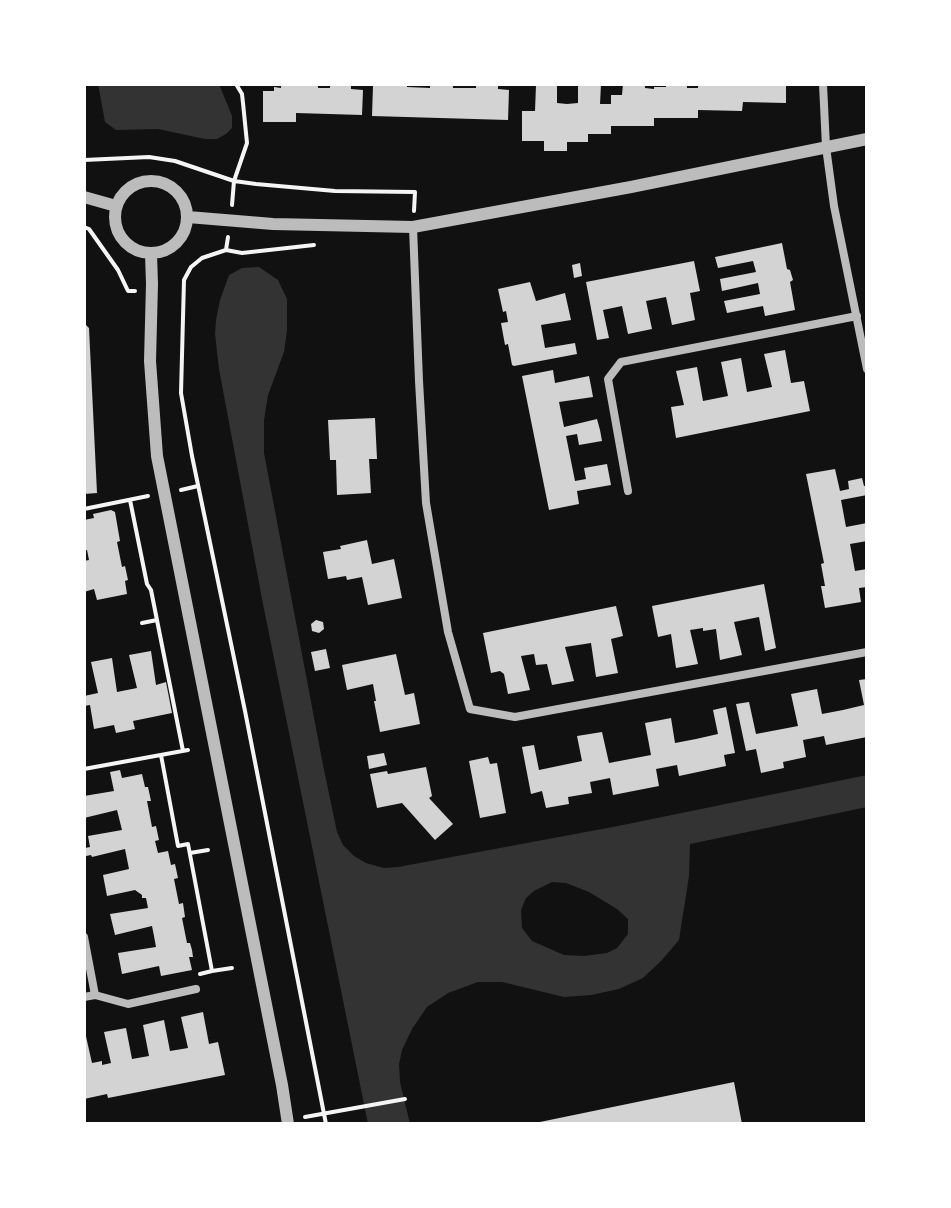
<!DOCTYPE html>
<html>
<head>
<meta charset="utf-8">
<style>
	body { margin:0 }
	#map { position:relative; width:951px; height:1208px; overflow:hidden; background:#111; font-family:"Alegreya Sans",sans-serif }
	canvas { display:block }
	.frame { position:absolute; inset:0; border:86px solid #fff; pointer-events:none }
</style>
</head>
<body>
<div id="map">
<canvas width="951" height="1208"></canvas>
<div class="frame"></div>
</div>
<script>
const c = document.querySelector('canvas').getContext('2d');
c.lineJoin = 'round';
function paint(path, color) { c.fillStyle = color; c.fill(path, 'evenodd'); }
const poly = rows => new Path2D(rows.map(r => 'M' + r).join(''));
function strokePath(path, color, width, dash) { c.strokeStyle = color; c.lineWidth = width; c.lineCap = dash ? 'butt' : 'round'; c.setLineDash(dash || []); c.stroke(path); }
paint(poly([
	[98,84,219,84,232,116,232,128,226,134,217,139,205,139,158,129,116,130,105,122],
	[259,267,278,280,287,299,287,330,284,352,268,395,264,420,264,453,322,760,337,832,343,845,354,856,366,863,384,868,398,867,618,826,867,775,867,807,690,844,689,876,679,940,662,960,643,978,619,989,591,995,564,997,502,982,478,982,448,993,427,1007,412,1029,402,1050,399,1064,400,1082,410,1124,368,1124,263,604,219,369,215,334,216,320,220,300,229,275,242,268],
	[552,882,566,883,589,892,617,909,628,919,628,934,617,948,607,953,584,956,564,955,532,941,522,928,521,910,526,898,534,891]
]), '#333');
paint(poly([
	[281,84,318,85,318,88,330,88,330,84,351,84,351,89,363,90,362,115,296,113,296,122,263,122,263,91,274,91,274,87,281,88],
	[386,84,407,84,407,87,430,88,430,84,453,84,453,88,476,88,476,84,498,84,498,89,509,90,508,120,372,116,373,86,386,86],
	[546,84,557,84,557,103,567,104,578,103,578,84,601,84,600,104,611,104,611,95,622,95,623,84,645,84,645,88,654,89,654,87,666,87,666,84,687,84,687,88,698,88,698,84,786,84,786,103,743,102,742,111,698,110,698,118,654,118,654,126,611,126,611,134,588,134,588,142,567,142,567,151,544,151,544,141,522,141,522,111,535,111,536,85],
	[782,243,787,269,790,270,793,280,790,282,795,310,765,316,763,306,727,313,724,301,760,294,758,283,722,291,720,279,756,272,753,261,718,268,715,257],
	[694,261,700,291,690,293,695,320,672,325,666,297,646,301,652,329,628,334,622,306,603,310,609,338,597,340,586,282],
	[580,263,582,276,574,278,572,265],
	[530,282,536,301,565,293,571,320,541,325,545,348,575,343,577,354,514,366,512,365,508,344,505,345,501,323,508,322,506,311,503,312,498,289],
	[84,323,89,328,97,493,84,494],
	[785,350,791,383,804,381,810,411,676,438,671,407,684,405,676,371,697,367,703,401,728,396,721,362,741,358,747,392,772,387,764,354],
	[553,370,555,383,589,376,591,386,593,397,559,402,564,427,597,419,600,430,602,441,579,445,577,434,566,436,575,481,586,479,584,468,607,464,611,485,577,491,579,504,549,510,522,376],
	[375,418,377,459,369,459,371,493,337,495,336,460,330,460,328,420],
	[835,469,840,491,849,489,848,481,862,478,864,486,867,486,867,495,841,500,846,527,867,523,867,541,850,544,855,571,867,569,867,587,859,588,861,602,825,608,821,586,825,586,821,564,824,563,806,474],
	[111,510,115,512,120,541,117,542,122,567,125,566,128,580,125,581,127,594,97,600,94,589,84,592,84,561,89,560,87,550,84,551,84,520,94,518,93,514],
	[367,540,372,564,394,559,402,598,368,605,362,577,347,580,346,576,328,579,323,552,341,549,340,546],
	[764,584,776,648,765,651,759,617,734,622,742,655,720,660,716,629,703,631,703,628,690,630,698,664,676,668,671,634,658,637,652,606],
	[616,606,623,636,611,639,618,673,596,677,591,643,565,647,574,681,552,685,547,664,536,665,534,654,521,656,530,690,508,694,504,674,500,671,491,673,483,633],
	[316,620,323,622,324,629,319,633,312,631,311,624],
	[326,649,330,668,315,671,311,652],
	[151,651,156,685,166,682,172,713,133,721,135,729,116,733,114,725,94,729,90,705,84,706,84,696,98,693,91,662,112,658,117,692,137,688,129,655],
	[396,654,405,695,414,693,420,724,380,732,374,701,376,701,373,684,347,690,342,665],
	[867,679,867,737,826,745,824,736,803,740,806,757,783,762,784,768,761,773,756,749,746,751,736,704,749,702,756,734,798,726,791,694,817,689,822,714,843,710,864,705,859,680],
	[726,707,735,753,724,755,726,766,679,776,677,765,656,769,659,786,613,795,610,778,590,782,592,793,568,797,569,804,546,808,542,791,531,794,522,747,534,745,539,770,582,761,577,736,602,732,609,763,651,755,645,723,671,718,675,743,696,739,718,734,713,710],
	[384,753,387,765,369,769,367,756],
	[488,757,490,764,497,763,506,813,480,818,469,761],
	[426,767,432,796,429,798,453,824,435,840,402,803,377,808,370,774,387,771,388,774],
	[120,770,122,778,142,774,145,787,148,787,151,801,147,801,152,827,156,826,159,840,155,841,158,853,168,851,171,865,175,864,178,878,174,879,179,904,183,903,185,917,182,918,187,943,190,943,192,950,193,957,189,957,192,970,161,976,159,966,122,974,118,953,156,947,154,936,152,926,115,935,110,914,148,908,146,898,142,898,142,895,135,890,107,896,103,875,129,869,125,849,92,857,91,855,86,856,85,848,90,847,88,836,122,830,117,810,84,818,84,796,114,791,110,772],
	[203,1012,209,1044,218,1042,225,1075,108,1098,107,1094,84,1099,84,1032,85,1032,92,1063,102,1061,102,1065,111,1063,104,1032,126,1028,132,1059,149,1056,143,1025,164,1020,170,1051,188,1048,181,1017],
	[734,1082,742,1124,535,1124,535,1123]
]), '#d3d3d3');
strokePath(poly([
	[84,160,149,157,175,161,234,181,256,184,335,191,415,192,414,211],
	[232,205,234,181,247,143,243,103,242,94,236,84],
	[84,227,89,229,118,270,128,291,135,291],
	[228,237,226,250,202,258,191,267,184,280,181,393,192,456,245,711,326,1124],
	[226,250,242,253,314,245],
	[181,490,198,486],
	[130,500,147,584,151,590,183,751],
	[84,509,148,496],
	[142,623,157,620],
	[161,755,178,846,188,844,212,971,200,974],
	[84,769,188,750],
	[190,853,208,850],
	[212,971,232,968],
	[305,1117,405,1099]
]), '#f5f5f5', 4);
strokePath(poly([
	[823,84,826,147,834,206,867,369],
	[413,227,419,381,426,503,448,632,470,709,515,717,867,652],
	[628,491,608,379,621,362,857,316],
	[84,937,95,995,84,997],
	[95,995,128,1004,196,989]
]), '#bcbcbc', 8);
strokePath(poly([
	'115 217a36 36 0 1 1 72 0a36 36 0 1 1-72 0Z',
	[84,197,116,206],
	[188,217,273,224,413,227,631,187,867,139],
	[151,254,152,284,150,361,157,456,282,1085,288,1124]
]), '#bcbcbc', 12);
</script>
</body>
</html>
